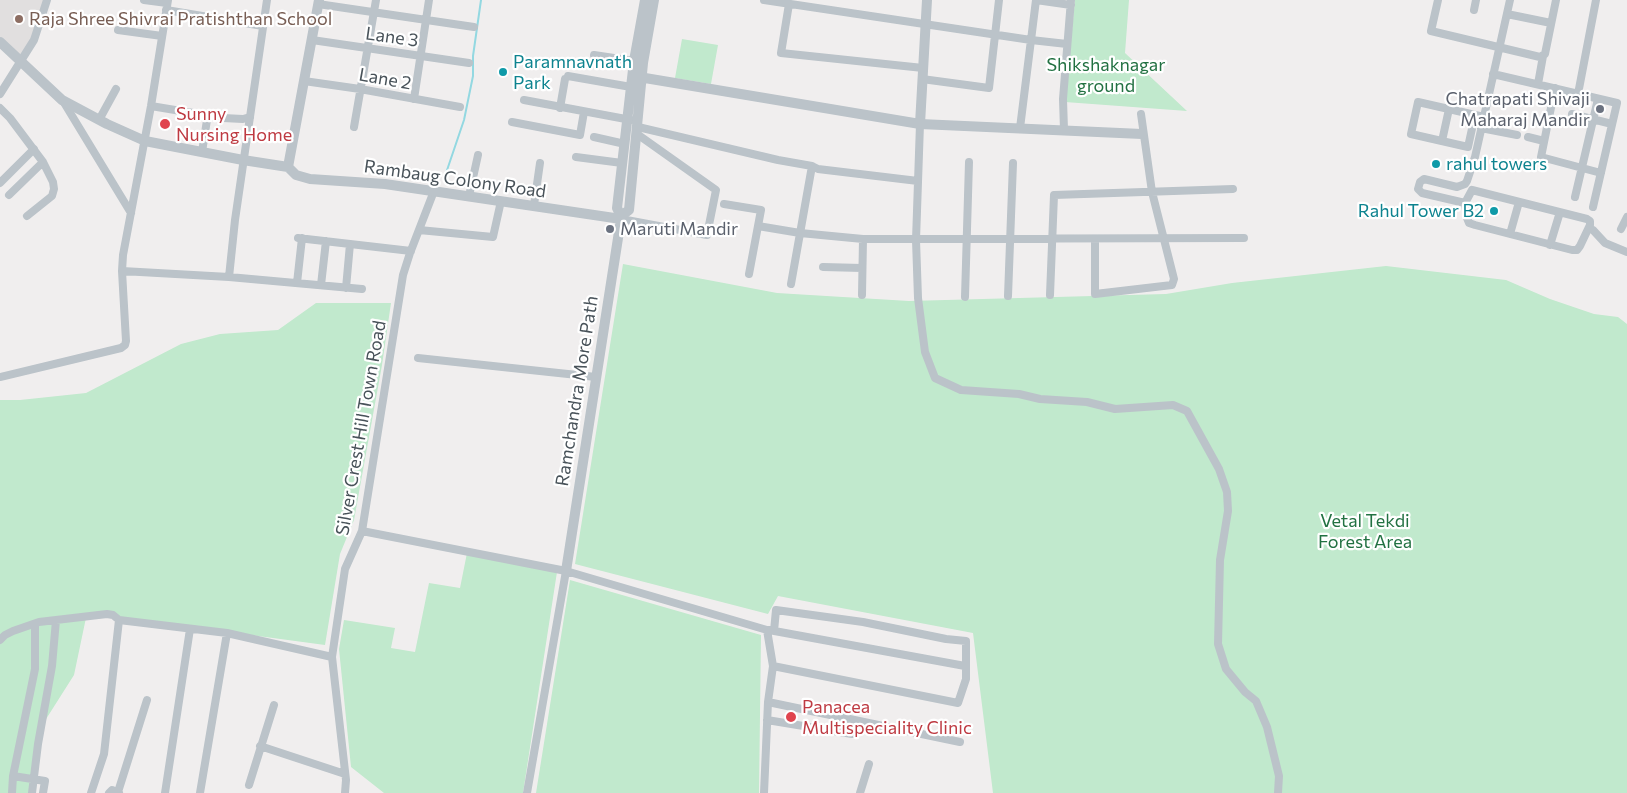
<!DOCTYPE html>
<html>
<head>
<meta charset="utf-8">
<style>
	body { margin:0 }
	canvas { display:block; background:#f0eeee }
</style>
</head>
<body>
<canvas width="1627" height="793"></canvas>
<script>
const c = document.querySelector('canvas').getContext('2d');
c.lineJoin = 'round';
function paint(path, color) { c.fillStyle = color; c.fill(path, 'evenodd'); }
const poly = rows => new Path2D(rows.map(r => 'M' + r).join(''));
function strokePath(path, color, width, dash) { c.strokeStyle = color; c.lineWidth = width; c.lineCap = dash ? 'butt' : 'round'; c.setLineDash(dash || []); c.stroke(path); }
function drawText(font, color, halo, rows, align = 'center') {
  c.font = font + ' Commissioner,sans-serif'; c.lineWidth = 4.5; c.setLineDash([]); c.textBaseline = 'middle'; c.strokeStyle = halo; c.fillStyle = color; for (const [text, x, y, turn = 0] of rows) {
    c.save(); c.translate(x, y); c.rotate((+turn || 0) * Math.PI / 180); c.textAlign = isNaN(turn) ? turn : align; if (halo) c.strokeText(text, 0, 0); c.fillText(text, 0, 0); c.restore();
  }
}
paint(poly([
	[0,0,44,0,32,39,22,59,0,40]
]), '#e1dfdf');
paint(poly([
	[1075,0,1129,0,1125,53,1187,111,1065,102],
	[682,39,718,45,711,84,675,78],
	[623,264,777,293,909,301,1166,294,1232,283,1386,266,1506,280,1550,299,1594,314,1618,317,1627,324,1627,793,993,793,973,633,778,596,768,614,575,564],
	[316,303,391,303,382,365,354,520,340,554,325,645,87,613,74,675,41,727,30,793,0,793,0,400,20,400,86,393,181,344,220,334,278,330],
	[467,553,557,572,523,793,384,793,351,767,339,649,344,620,395,628,391,648,415,652,429,583,460,588],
	[570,580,761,635,759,793,536,793]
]), '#c1e9cd');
strokePath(poly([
	[444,179,464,120,473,76,473,56,481,0]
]), '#93d8e1', 2);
strokePath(poly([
	[144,0,167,3],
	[764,0,1031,40,1067,44],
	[1036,0,1071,5],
	[1438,0,1431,31,1540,57,1545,54,1556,0],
	[318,4,474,27],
	[789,4,781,53,923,68],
	[166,10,263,26],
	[1474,10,1476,0],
	[1507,14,1551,23],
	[118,30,162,36],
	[312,40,469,63],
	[594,55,634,61],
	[1493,74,1617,103,1593,207],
	[568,76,631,87],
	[922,79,989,88,999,0],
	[304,81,360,89,460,107],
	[1538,84,1543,56],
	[1555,88,1541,157,1601,173],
	[0,94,34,40,47,0],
	[1578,94,1596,0],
	[414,99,429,0],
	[524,100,631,120],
	[63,101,131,213],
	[151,106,223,118,243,119,250,117],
	[0,108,10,118,43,162,53,182,54,189,52,196,27,216],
	[560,108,565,79],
	[1572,114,1612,124],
	[1475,115,1468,147,1411,134,1418,102,1484,117],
	[99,120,116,89],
	[512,122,580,135,584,112],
	[920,124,916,240,918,298,925,352,935,378,961,390,1019,394,1040,399,1087,402,1115,409,1173,405,1187,411,1219,469,1227,492,1228,511,1220,560,1218,644,1226,669,1245,692,1256,701,1267,727,1279,776,1278,793],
	[354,127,376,0],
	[638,127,778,160,812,166],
	[1020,128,1036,0],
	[1481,128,1517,135],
	[1064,130,1063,99,1071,0],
	[594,137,625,144],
	[1528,137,1544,141],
	[1442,141,1449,109],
	[202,152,207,120],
	[576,157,622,163],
	[0,183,34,149],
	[1472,190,1587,219,1590,221,1590,225,1580,246,1577,250,1572,250,1475,225,1469,223,1467,218,1465,203,1472,190],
	[9,195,43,162],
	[469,196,478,155],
	[1575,197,1598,99],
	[1465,203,1422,193,1418,189,1420,182,1424,179,1457,187,1465,184,1467,181,1475,157,1510,0],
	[724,204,761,210,749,274],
	[534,205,540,163],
	[621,219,707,235,716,190,637,134],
	[758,226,800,233,863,239,1244,238],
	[1621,229,1627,217],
	[419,230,493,237,501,201],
	[1593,230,1605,243,1627,252],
	[1510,234,1519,202],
	[298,238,411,251],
	[1095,239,1095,294,1172,285,1174,279,1152,192,1141,114],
	[1550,245,1560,212],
	[823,267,862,268],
	[122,271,229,277,362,289],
	[229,277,235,220,267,0],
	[297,283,302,238],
	[791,284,812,166,818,169,918,181],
	[321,285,326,241],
	[346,288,350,244],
	[862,295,863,239],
	[1050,295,1054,195,1233,189],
	[1008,296,1013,163],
	[965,297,969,162],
	[418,358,596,377],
	[0,377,121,348,125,345,126,341,122,271,123,255,151,106,168,0],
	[362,531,566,571,767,630,773,666,768,702,764,793],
	[769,630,965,666],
	[0,640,5,635,13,631,39,622,107,614,113,615,119,620,227,633,332,657],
	[773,666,958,703,966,679,966,641,946,639,863,622,776,610,774,631],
	[768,702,960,742],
	[767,720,852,734],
	[260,746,345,774],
	[13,776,45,781,43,793],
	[249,785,274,705],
	[118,792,147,700],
	[12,793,13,776,35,669,35,624],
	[32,793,38,744,52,666,56,620],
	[91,793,104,754,119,620],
	[109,793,112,790,119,793],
	[165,793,190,629],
	[200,793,227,633],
	[345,793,346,780,332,657,345,569,362,531,403,275,410,253,434,191],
	[527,793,566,571],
	[860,793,869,764]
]), '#bbc3c9', 8);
strokePath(poly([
	[0,42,62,100,107,124,145,141,243,160,288,167,296,175,310,179,385,184,621,219],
	[633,76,920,124,1142,134],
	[920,124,927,0],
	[288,167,319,0],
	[621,216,629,210,643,63,654,0],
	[566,571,621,219,621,216,617,208,634,61,645,0]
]), '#bbc3c9', 10);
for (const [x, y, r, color] of [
	[19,19,5,"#8d6e63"],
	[503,72,5,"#0f9aa8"],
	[1600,109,5,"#6b7280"],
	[165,124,6,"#e0444e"],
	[1436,164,5,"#0f9aa8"],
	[1494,211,5,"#0f9aa8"],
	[610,229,5,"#6b7280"],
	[791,717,6,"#e0444e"]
]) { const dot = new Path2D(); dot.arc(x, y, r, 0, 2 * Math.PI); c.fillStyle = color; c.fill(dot); strokePath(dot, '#fff', 2); }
drawText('18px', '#785e54', '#fff', [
	["Raja Shree Shivrai Pratishthan School",29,19]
], 'left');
drawText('18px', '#485259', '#fff', [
	["Lane 3",392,37,8],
	["Lane 2",385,79,10],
	["Rambaug Colony Road",455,179,8],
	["Ramchandra More Path",577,391,-81],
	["Silver Crest Hill Town Road",361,428,-80]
]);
drawText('18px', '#0d838f', '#fff', [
	["Paramnavnath",513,62],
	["Park",513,83],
	["rahul towers",1446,164],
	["Rahul Tower B2",1484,211,"right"]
], 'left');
drawText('18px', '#227142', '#fff', [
	["Shikshaknagar",1106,65],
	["ground",1106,86],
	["Vetal Tekdi",1365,521],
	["Forest Area",1365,542]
]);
drawText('18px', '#5b616d', '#fff', [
	["Chatrapati Shivaji",1590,99],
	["Maharaj Mandir",1590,120],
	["Maruti Mandir",620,229,"left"]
], 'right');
drawText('18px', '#be3a42', '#fff', [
	["Sunny",176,114],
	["Nursing Home",176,135],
	["Panacea",802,707],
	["Multispeciality Clinic",802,728]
], 'left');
</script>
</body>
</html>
